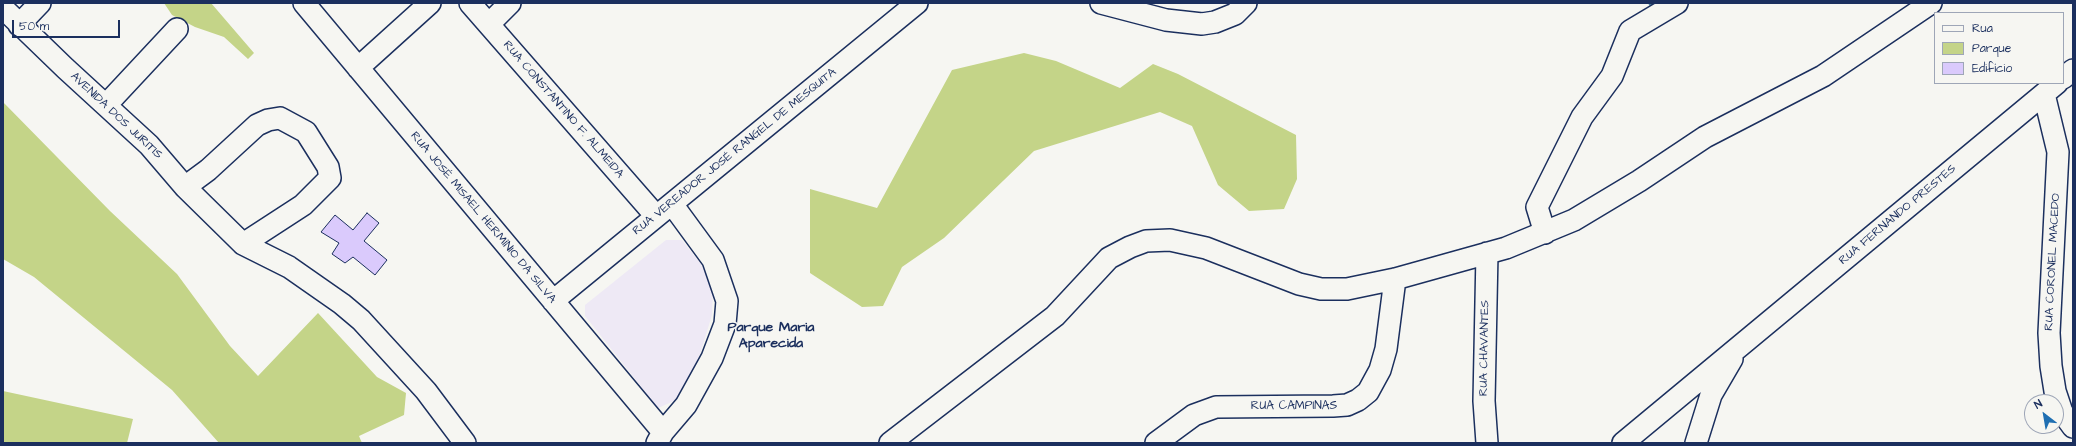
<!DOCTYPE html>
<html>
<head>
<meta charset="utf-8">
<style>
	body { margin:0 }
	#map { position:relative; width:2076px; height:446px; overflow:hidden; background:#f6f6f2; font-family:"Architects Daughter",sans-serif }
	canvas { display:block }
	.frame { position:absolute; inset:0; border:4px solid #1b2f5e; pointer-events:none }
	.legend { position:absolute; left:1934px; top:12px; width:130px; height:72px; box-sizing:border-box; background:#f6f6f2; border:1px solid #9ea6b7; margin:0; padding:5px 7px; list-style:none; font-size:12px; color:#1b2f5e }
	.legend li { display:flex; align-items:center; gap:8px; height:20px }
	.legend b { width:20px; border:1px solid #9ea6b7 }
	.north { position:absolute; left:2024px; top:394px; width:40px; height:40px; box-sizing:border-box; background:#f6f6f2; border:1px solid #9ea6b7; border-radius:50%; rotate:329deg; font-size:11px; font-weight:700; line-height:16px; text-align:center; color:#1b2f5e }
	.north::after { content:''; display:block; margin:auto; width:14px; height:18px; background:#1f6fb2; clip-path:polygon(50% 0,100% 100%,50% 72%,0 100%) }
	.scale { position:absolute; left:12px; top:20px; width:108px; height:18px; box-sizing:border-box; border:2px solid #1b2f5e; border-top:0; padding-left:5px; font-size:12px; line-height:14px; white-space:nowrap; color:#1b2f5e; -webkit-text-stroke:3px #f6f6f2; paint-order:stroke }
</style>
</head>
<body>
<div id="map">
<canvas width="2076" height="446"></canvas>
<div class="frame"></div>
<ul class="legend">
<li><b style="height:5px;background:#f6f6f2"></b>Rua</li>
<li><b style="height:11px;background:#c4d488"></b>Parque</li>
<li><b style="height:11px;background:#dacafc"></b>Edifício</li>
</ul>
<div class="north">N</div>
<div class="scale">50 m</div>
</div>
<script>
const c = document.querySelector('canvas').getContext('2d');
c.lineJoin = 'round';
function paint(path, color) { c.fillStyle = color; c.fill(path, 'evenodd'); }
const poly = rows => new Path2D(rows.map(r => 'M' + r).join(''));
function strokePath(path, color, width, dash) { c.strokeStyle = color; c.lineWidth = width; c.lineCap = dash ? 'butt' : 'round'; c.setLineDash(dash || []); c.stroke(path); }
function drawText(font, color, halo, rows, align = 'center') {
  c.font = font + ' "Architects Daughter",sans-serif'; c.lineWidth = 3; c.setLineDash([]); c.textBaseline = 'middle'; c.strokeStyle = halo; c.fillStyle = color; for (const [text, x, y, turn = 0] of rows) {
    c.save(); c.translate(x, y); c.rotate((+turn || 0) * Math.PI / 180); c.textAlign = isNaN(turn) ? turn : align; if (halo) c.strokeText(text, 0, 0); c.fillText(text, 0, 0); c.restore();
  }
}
paint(poly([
	[666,240,682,240,701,264,713,290,712,315,700,354,685,387,674,401,658,408,585,316,585,305]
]), '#eee9f5');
paint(poly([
	[164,3,211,3,254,53,248,59,224,37,195,27,172,15],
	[1024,53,1056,61,1120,88,1153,64,1178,74,1296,135,1297,179,1284,209,1249,211,1218,185,1192,126,1160,112,1034,151,944,238,902,267,883,306,862,307,810,273,810,189,877,208,952,70],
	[3,102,110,211,177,274,230,346,258,376,318,313,377,377,406,393,404,415,359,436,362,443,219,443,172,390,34,277,3,259],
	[3,391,133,419,127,443,3,443]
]), '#c4d488');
strokePath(poly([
	[1651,4,1652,3]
]), '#528aa3', 4.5);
const building = poly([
	[367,213,379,223,364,241,387,260,375,275,353,257,345,263,332,254,339,243,321,232,335,215,353,230,367,213]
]);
paint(building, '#dacafc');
strokePath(building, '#1b2f5e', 1);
const minor = poly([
	[304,3,663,432],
	[470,3,656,216],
	[1101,3,1166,20,1202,24,1215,22,1235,14,1246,3],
	[3,8,65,68,149,145,185,187,243,244,289,267,342,304,361,320,426,391,465,443],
	[489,24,510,3],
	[19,25,40,3],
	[358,68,430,3],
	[2063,78,2073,70],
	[2044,94,2058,152,2049,333,2051,366,2055,391,2062,412,2073,427],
	[107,104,177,29],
	[185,187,208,170,257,125,268,120,280,118,306,132,328,167,330,178,303,205,243,244],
	[1545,233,1537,207,1582,117,1612,76,1630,31,1677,3],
	[1487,253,1484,401,1487,443],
	[553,301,917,3],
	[657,443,663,432,686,405,712,358,725,324,727,301,713,260,672,204],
	[890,443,1055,316,1109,258,1130,247,1146,241,1170,240,1206,248,1299,284,1321,289,1347,289,1395,279,1506,248,1574,220,1639,181,1705,137,1823,76,1931,3],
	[1156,443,1194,415,1216,407,1333,406,1347,405,1358,400,1368,392,1380,370,1386,349,1395,279],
	[1623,443,2057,83],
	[1696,443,1711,395,1732,359]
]);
strokePath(minor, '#1b2f5e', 24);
strokePath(minor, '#f6f6f2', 21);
drawText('12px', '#1b2f5e', '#f6f6f2', [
	["RUA CONSTANTINO F. ALMEIDA",563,110,49],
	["AVENIDA DOS JURITIS",116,116,43],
	["RUA VEREADOR JOSÉ RANGEL DE MESQUITA",735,152,-39],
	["RUA FERNANDO PRESTES",1898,215,-40],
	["RUA JOSÉ MISAEL HERMÍNIO DA SILVA",483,218,50],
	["RUA CORONEL MACEDO",2053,262,-87],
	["RUA CHAVANTES",1485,348,-89],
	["RUA CAMPINAS",1294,406]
]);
drawText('bold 14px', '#1b2f5e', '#f6f6f2', [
	["Parque Maria",771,328],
	["Aparecida",771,344]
]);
</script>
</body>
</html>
